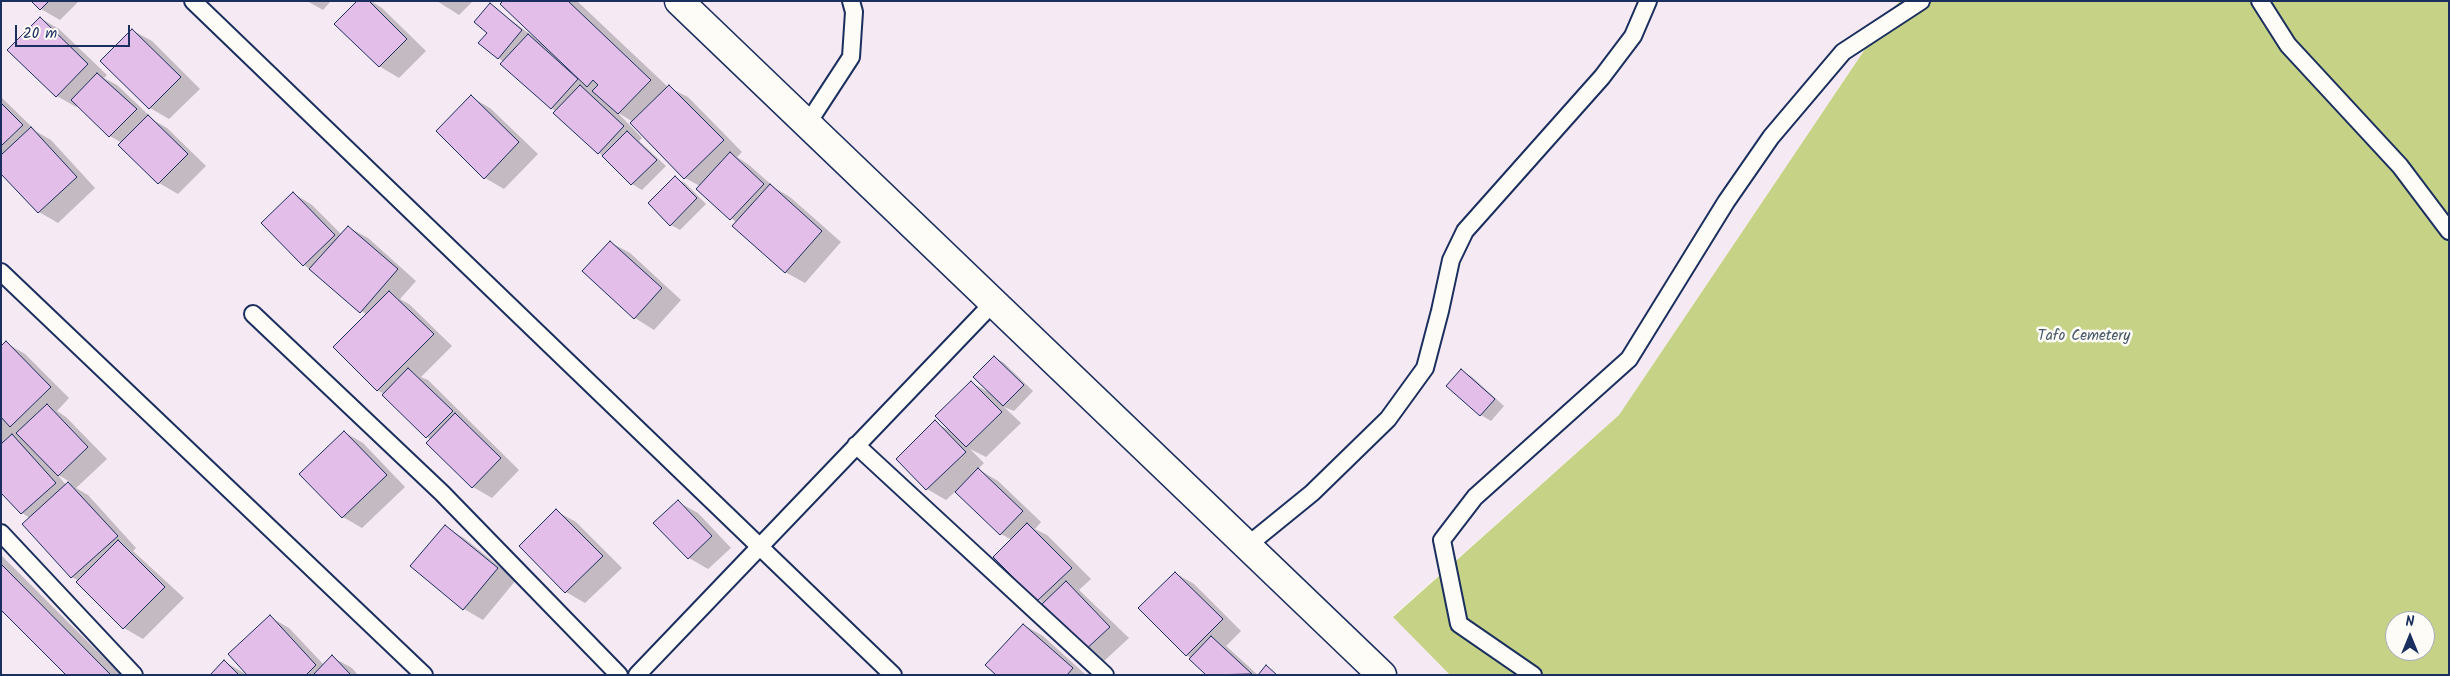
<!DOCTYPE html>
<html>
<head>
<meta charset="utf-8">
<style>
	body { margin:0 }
	#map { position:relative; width:2450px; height:676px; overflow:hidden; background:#fdfcf7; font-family:Kalam,sans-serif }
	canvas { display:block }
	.frame { position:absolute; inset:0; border:2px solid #1b2f5e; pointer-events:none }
	.north { position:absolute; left:2385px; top:611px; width:50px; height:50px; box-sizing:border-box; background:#fdfcf7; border:1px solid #a3aaba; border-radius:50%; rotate:0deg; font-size:14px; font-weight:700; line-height:20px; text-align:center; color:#1b2f5e }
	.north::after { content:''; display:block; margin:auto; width:18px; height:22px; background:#1b2f5e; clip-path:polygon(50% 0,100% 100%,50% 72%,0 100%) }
	.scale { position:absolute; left:15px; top:25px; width:115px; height:22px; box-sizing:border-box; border:2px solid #1b2f5e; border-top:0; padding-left:6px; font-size:15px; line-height:18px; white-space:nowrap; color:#1b2f5e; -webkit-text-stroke:4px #fdfcf7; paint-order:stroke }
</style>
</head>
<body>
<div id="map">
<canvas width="2450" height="676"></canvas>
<div class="frame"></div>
<div class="north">N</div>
<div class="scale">20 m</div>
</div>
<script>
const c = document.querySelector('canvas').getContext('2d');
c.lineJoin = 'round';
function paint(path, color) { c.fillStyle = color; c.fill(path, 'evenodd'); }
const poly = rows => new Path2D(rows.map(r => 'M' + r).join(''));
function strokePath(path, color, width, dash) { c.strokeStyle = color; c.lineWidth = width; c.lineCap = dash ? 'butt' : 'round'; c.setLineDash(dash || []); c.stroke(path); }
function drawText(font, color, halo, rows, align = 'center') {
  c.font = font + ' Kalam,sans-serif'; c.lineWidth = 5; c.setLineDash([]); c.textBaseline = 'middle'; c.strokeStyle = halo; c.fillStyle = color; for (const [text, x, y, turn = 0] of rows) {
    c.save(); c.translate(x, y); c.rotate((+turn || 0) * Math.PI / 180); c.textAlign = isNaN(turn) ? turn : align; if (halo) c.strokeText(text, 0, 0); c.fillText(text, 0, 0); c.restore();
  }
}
paint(poly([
	[1,1,1900,1,1892,9,1619,415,1393,616,1450,675,1,675]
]), '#f5e9f3');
paint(poly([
	[1900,1,2449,1,2449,675,1450,675,1393,617,1619,415,1892,9],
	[2395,621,2425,621,2425,651,2395,651]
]), '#c6d387');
paint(poly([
	[33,1,79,1,60,20,41,9],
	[307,1,331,1,323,10],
	[358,1,371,1,382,8,426,51,399,78,379,66],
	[437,1,473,1,459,15],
	[505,1,577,1,668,87,688,97,742,152,737,157,749,165,775,188,790,197,841,242,805,283,785,272,700,186,685,178,633,122,617,112,642,138,639,141,666,166,642,190,632,184,499,58,489,32,491,5,543,44],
	[40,18,59,29,107,75,104,78,117,85,155,121,167,128,206,166,178,194,159,183,122,143,110,136,78,105,76,107,57,96],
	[132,30,152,41,200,89,169,119,150,108,102,61],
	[1,97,37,132,51,140,95,188,58,223,39,212,1,153],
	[471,97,490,108,538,154,504,189,485,178],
	[675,178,685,183,706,204,680,230,671,225],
	[293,193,312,205,342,235,348,227,368,238,416,281,400,299,409,304,452,346,421,377,428,380,519,470,492,498,473,487,431,440,384,394,377,390,367,315,304,265],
	[610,242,630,253,681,300,654,330,635,318,583,271],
	[6,343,25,354,69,398,57,411,66,417,107,459,76,488,88,495,136,548,133,551,184,598,143,639,124,628,79,581,72,577,30,518,22,513,1,491,1,348],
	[57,474,70,482,66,485],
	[994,357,1004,363,1033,391,1014,411,1004,407,1021,423,986,457,970,449,984,463,978,469,998,481,1041,522,1035,529,1047,535,1091,579,1079,590,1129,638,1104,661,1085,650,1044,604,995,557,1012,540,1001,534,956,491,946,500,927,489,898,459,935,422,950,431,972,383,990,393],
	[1461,371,1471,376,1504,406,1491,421,1481,415,1448,385],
	[344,432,363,443,405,487,362,528,343,517],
	[678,502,698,513,731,548,708,569,689,558],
	[556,511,576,522,622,568,585,603,566,592,521,546],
	[445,527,464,538,516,580,483,620,464,609],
	[1,555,121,675,68,675,1,609],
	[1175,573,1194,584,1241,631,1226,646,1258,675,1208,675,1187,655],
	[270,617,289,628,324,665,332,657,352,668,358,675,249,675],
	[1024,625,1043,636,1086,675,998,675],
	[225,662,244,673,245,675,212,675]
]), '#0003');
const building = poly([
	[31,1,49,1,40,10,31,1],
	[357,1,369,1,407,39,379,67,334,24,357,1],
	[503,1,568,1,651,80,618,114,592,91,598,85,593,80,587,87,500,4,503,1],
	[490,3,522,30,498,59,478,43,487,33,474,22,490,3],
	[40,17,88,64,56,97,7,50,40,17],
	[132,29,181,77,149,109,100,61,132,29],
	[528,34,578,79,551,109,500,64,528,34],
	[97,73,137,109,109,137,71,100,97,73],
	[580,85,624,126,598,154,553,113,580,85],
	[669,85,724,140,684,179,630,123,669,85],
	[471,95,519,142,484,179,436,131,471,95],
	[1,103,23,125,1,146,1,103],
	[148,115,188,154,158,184,118,145,148,115],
	[31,127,77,177,38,213,1,174,1,155,31,127],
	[627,131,657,160,631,185,602,156,627,131],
	[730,152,764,184,730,220,696,189,730,152],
	[675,176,697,198,670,226,648,203,675,176],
	[770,184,822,231,785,273,732,226,770,184],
	[293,192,335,235,303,266,261,223,293,192],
	[348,226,398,269,360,313,309,269,348,226],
	[610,241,662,288,634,319,582,271,610,241],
	[389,291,434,334,377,391,333,347,389,291],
	[6,341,51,387,10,427,1,417,1,346,6,341],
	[994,356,1024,385,1003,406,973,377,994,356],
	[408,368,453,411,426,438,382,395,408,368],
	[1461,369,1495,399,1480,416,1446,386,1461,369],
	[971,381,1002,412,966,447,935,416,971,381],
	[47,404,88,447,58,476,16,433,47,404],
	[455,413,501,458,472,488,426,443,455,413],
	[935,420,966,452,926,490,896,459,935,420],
	[344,431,387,475,342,518,299,474,344,431],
	[12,434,56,483,21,514,1,493,1,444,12,434],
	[978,468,1023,511,1000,535,955,492,978,468],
	[68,482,118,536,71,578,22,524,68,482],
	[678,500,712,536,688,559,653,523,678,500],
	[556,509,603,556,565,593,519,546,556,509],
	[1027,523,1072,568,1037,601,993,557,1027,523],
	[445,525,498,568,463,610,410,566,445,525],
	[118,540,165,587,123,629,76,582,118,540],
	[1,564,111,675,66,675,1,610,1,564],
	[1175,572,1223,619,1186,656,1138,608,1175,572],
	[1066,581,1110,627,1084,651,1041,605,1066,581],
	[270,615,316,665,306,675,247,675,228,654,270,615],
	[1023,624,1073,668,1067,675,996,675,985,665,1023,624],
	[1211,636,1252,674,1206,675,1189,659,1211,636],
	[332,655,351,675,313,675,332,655],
	[224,660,239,675,210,675,224,660],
	[1266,665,1277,675,1258,675,1266,665]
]);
paint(building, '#e2bee9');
strokePath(building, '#1b2f5e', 1);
const lane = poly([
	[193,1,893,675],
	[2260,1,2288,45,2400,166,2449,231],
	[808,123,851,57,854,12,851,1],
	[1,272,424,675],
	[253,314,442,493,619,675],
	[856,445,1105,675],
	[1,533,134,675],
	[1248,545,1312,493,1388,419,1425,368,1440,311,1451,260,1465,231,1602,77,1633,36,1648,1],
	[637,675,994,302],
	[1533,675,1459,624,1442,540,1475,497,1629,359,1726,202,1771,137,1843,52,1921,1]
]);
const street = poly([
	[679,1,1382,675]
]);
strokePath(lane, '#1b2f5e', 20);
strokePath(street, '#1b2f5e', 31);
strokePath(lane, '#fdfcf7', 16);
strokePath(street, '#fdfcf7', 28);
drawText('15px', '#465868', '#fdfcf7', [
	["Tafo Cemetery",2084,337]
]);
</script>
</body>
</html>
